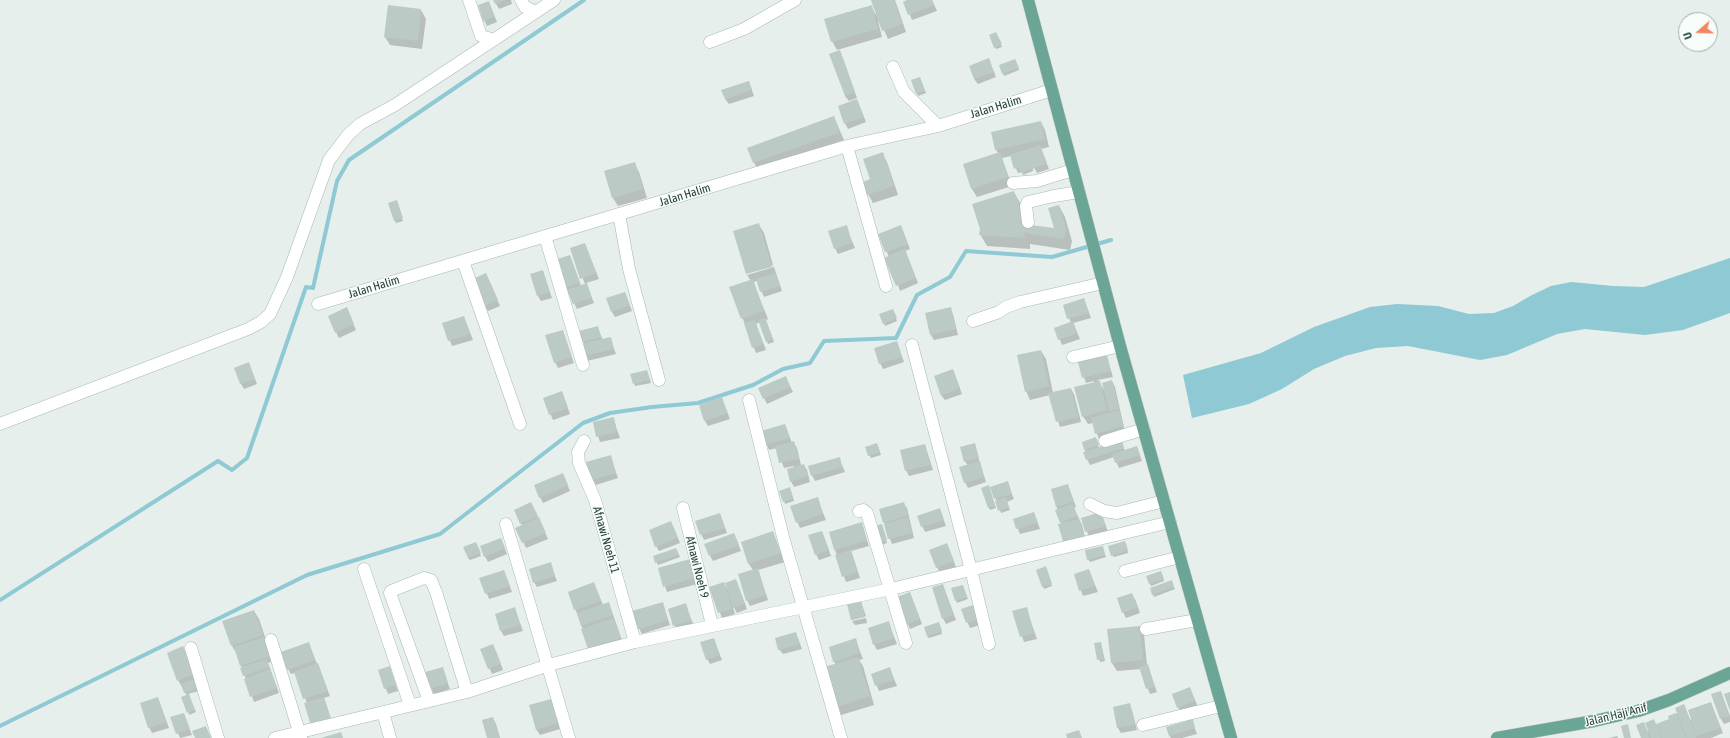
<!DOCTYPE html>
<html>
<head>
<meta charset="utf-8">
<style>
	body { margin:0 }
	#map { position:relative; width:1730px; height:738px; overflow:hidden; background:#e6efeb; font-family:"Asap Condensed",sans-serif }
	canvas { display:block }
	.north { position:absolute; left:1678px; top:12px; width:40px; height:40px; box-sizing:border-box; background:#f7fbf9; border:1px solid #a3b1ad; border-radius:50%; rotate:250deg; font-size:11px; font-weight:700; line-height:16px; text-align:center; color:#24423a }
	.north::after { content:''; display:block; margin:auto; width:14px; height:18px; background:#f4845f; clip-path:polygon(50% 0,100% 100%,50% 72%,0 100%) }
</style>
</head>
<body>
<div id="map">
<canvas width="1730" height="738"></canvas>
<div class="north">U</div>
</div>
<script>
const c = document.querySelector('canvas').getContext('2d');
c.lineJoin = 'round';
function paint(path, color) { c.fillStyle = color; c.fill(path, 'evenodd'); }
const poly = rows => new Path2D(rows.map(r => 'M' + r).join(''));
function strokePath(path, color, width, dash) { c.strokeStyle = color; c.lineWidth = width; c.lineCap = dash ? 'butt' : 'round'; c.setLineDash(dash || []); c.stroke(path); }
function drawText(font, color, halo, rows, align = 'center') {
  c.font = font + ' "Asap Condensed",sans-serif'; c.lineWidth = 3; c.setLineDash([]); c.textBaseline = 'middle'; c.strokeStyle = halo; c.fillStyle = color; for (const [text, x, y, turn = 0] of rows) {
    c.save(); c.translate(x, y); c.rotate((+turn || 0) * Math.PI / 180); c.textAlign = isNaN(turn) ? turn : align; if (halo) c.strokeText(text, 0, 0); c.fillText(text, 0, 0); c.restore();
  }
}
paint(poly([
	[1730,258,1730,313,1683,330,1645,335,1585,329,1557,334,1507,355,1480,360,1408,346,1376,348,1345,356,1314,369,1282,389,1249,404,1192,418,1183,375,1261,353,1314,327,1370,307,1397,304,1438,306,1469,314,1494,313,1513,306,1532,295,1551,286,1571,282,1613,286,1644,287]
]), '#8ec9d4');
paint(poly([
	[494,0,511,0,512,4,499,9],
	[872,0,895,0,906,32,888,39,880,21,878,21,882,37,837,50,832,41,871,7,877,16],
	[910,0,932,0,937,11,912,20,905,2],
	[489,2,497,22,487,26,484,20],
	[421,10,426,19,422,49,390,45,385,37],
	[997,35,1002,47,996,49,995,47],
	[842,56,857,98,849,101,845,96],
	[989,60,996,77,978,84,974,79],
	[1016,62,1019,70,1004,76,1003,73],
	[912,81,921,81,926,93,918,96],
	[749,82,754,96,729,104,725,99],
	[857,100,866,122,848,129,845,123],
	[834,117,844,140,758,171,748,149],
	[1041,122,1045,130,1049,147,1041,149,1049,169,1037,173,1033,166,1033,171,1023,175,1022,172,1018,173,1011,156,1002,158,1012,186,977,197,972,189,965,164,999,154,996,150],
	[882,154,887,162,898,195,873,203,868,194,871,180],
	[634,163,639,172,647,198,618,206,613,198,605,172],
	[1014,192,1020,203,1028,225,1055,229,1059,206,1065,217,1072,241,1070,250,1030,244,1030,249,987,246,980,234],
	[397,204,403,221,396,223,395,221],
	[759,225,764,233,773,265,747,273,747,275,734,232],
	[846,227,855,248,838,254,835,248],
	[903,231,910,249,905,251,918,283,900,291,889,257,879,234],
	[585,244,599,279,586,283,594,303,577,309,569,293,568,293,564,288,570,256,581,286,585,284,571,249],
	[774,267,782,291,764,297,757,281,753,282,768,319,766,320,774,342,768,344,760,322,756,324,766,350,756,353,731,288,751,281,747,275],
	[542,271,552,298,541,301,538,296],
	[489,280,500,306,488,311,485,306],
	[627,298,632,311,615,317,612,312],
	[1084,299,1091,318,1073,323,1080,339,1062,345,1055,328,1071,323,1064,305],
	[950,309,953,314,958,335,934,340,931,335],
	[894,313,897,321,885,326,884,323],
	[349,314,356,330,339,338,336,332],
	[464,317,473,340,452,346,443,324],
	[597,327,603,340,610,338,616,354,587,361,584,355,584,344,580,332],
	[562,331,574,363,558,368,555,362],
	[897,342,904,362,883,369,880,363],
	[1041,351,1046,359,1053,393,1071,389,1074,394,1081,422,1060,427,1050,395,1030,400,1026,391],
	[1105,352,1113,377,1098,380,1105,392,1112,381,1115,387,1125,432,1099,439,1093,423,1088,424,1083,416,1094,383,1094,381,1086,383,1078,359],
	[251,369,257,384,244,389,241,384],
	[953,370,962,394,945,400,941,395],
	[647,371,651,383,635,386,632,375],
	[786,378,793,392,767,404,764,398],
	[562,392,570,414,553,420,544,399],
	[722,398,730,419,708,426,705,421],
	[613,418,620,438,600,442,594,423],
	[785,425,792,443,794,443,797,448,801,465,804,465,807,470,810,482,794,487,791,481,794,466,784,468,777,448,769,450,762,432],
	[1097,441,1099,448,1121,441,1125,451,1137,447,1142,461,1119,468,1114,457,1090,465,1087,459,1085,449],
	[974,444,986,482,968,488,965,482,968,466,965,461],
	[925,445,933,470,909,476,906,470],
	[878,446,881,455,871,458,866,448],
	[610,456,618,478,596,485,593,480],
	[839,458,845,472,815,481,812,475],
	[565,479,570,491,543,503,540,497],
	[1007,483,1014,499,1007,502,1010,510,1001,513,992,488],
	[1068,485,1076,507,1074,508,1082,525,1087,545,1061,522,1052,490],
	[989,488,996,508,990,510,989,508],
	[791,491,794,501,785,504,784,501],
	[817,498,826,520,800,528,791,507],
	[903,503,907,508,914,538,892,544,884,522],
	[534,509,548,539,526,548,517,528,522,525,521,523],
	[940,510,946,526,925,532,918,516],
	[1034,513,1040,529,1020,534,1014,519],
	[1101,513,1108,532,1089,537,1082,518],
	[720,514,727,533,704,540,696,522],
	[861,524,869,546,851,551,860,578,846,582,835,550],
	[882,525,887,543,881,545],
	[674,528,680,543,659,551,656,546],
	[822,532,831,556,819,560,816,554],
	[773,533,785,562,758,570,768,600,750,606,747,600,753,570,749,564],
	[734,534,741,551,713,561,710,556],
	[501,539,507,554,488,562,485,556],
	[947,544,956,567,940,573,937,567],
	[1126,544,1128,553,1114,557,1112,555],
	[477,546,481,556,470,560,468,558],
	[1103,549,1106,557,1090,562,1088,559],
	[677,551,680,557,658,565,654,557],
	[689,560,697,584,667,592,659,568],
	[550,564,557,581,537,587,534,582],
	[1047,570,1052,586,1044,589,1043,586],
	[1089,570,1098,592,1083,596,1075,575],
	[504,571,512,592,489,599,481,579],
	[1162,574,1164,581,1151,586,1147,577],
	[736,580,747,609,737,613,732,604,735,614,722,618,711,587,723,583,728,590],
	[594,583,603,605,608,603,611,609,623,643,592,654,569,592],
	[1172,584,1175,589,1154,597,1153,594],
	[943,585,956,620,946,624,943,618],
	[963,586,968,599,957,603,956,600],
	[910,593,922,624,910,629,907,623],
	[1135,599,1140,613,1126,618,1123,612],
	[861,602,866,616,852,620,849,605],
	[662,603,670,625,642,634,639,628],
	[685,604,694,626,677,631,669,609],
	[973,606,980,625,970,628,962,610],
	[1026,608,1037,639,1024,642,1014,612],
	[515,609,523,631,504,636,501,631],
	[254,611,259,619,273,661,268,663,279,693,254,702,237,654,232,646],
	[866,618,867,623,855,625,852,621],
	[888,622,897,644,877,650,874,644],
	[940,626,942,634,929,638,927,636],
	[1139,627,1144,635,1147,665,1157,692,1150,694,1141,669,1117,671,1112,663],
	[796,633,802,649,783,654,779,649],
	[713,639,722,660,710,664,707,659],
	[855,639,863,659,859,660,863,666,874,705,841,715,837,706,836,665,834,661],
	[1101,643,1105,661,1100,662,1095,644],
	[309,644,330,696,324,698,333,725,307,703,295,673,291,674,288,669],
	[482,650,496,651,503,670,492,674],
	[185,653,199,691,188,694,196,712,189,715,187,696,178,680],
	[389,667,398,691,388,694,379,670],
	[442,668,450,689,434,694,431,688],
	[890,669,897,686,879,691,872,674],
	[1190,688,1198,707,1181,713,1178,707],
	[1720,692,1730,716,1730,722,1724,724,1721,719],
	[158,698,169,728,152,733,149,727],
	[551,700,560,729,540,735,536,729],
	[1711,703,1723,733,1711,738,1642,738,1644,724,1648,732,1656,725,1670,720,1669,716,1678,713,1684,705,1690,720],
	[1129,704,1132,710,1137,730,1121,733,1118,728,1114,708],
	[183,714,192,735,180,738,172,718],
	[493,718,496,724,500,738,488,738],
	[1192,721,1197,734,1182,738,1171,738,1169,735],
	[1617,736,1618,738,1609,738]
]), '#0003');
strokePath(poly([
	[0,600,218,461,232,470,247,458,306,287,313,288,337,181,349,160,584,0],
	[0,726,307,575,440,534,583,423,610,413,652,407,698,403,753,385,783,369,810,363,824,341,896,338,917,295,950,277,966,251,1052,257,1111,240]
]), '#8ec9d4', 4);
paint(poly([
	[493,0,506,0,495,4],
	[871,0,894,0,902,24,882,31],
	[907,0,932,0,934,5,908,15,903,2],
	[489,1,494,17,483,21,478,5],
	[388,5,421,9,418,41,384,37],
	[872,5,878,29,831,42,824,19],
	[996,32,1002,44,994,48,989,35],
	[840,50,855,92,845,96,829,54],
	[989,58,994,72,974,79,969,66],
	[1015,59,1019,68,1002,74,999,65],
	[920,77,925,91,916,94,911,80],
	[749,81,752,90,725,99,721,90],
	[857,99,864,117,844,124,838,106],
	[834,116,840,132,753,163,747,148],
	[1041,121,1045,139,995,150,991,132],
	[1040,145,1047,163,1021,173,1019,167,1014,169,1010,155],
	[883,152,894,186,867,195,863,182,870,179,863,159],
	[1000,152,1008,177,971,189,963,164],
	[635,162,643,189,612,198,604,171],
	[1014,191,1024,220,1021,221,1022,224,1054,228,1048,208,1059,205,1066,229,1064,239,1024,233,1025,238,979,235,980,229,972,204],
	[397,200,403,218,394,221,388,203],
	[759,223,772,267,746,274,733,231],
	[847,225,852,243,834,249,828,231],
	[901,225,908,244,885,252,878,234],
	[585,243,596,273,580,279,570,248],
	[905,249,916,278,896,286,884,258],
	[570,255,580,283,564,288,554,260],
	[543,270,550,292,537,296,530,274],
	[486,273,498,300,484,306,473,279],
	[776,273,780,286,760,292,756,279],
	[753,279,764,311,741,319,729,287],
	[587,283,592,298,573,304,567,290],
	[625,292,630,305,611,312,606,298],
	[1084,298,1089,313,1067,319,1063,305],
	[347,307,354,324,335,333,328,316],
	[951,307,956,329,930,335,925,313],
	[893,309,897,318,883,324,879,314],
	[464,316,470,334,448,341,442,323],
	[765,318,773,339,766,342,758,320],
	[755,320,763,344,752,348,744,323],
	[1073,321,1077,333,1058,340,1054,328],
	[598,326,601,337,582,342,579,331],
	[563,330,572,357,554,363,545,335],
	[611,337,614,349,583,356,581,344],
	[897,341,902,357,879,364,874,348],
	[1041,350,1049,386,1025,392,1017,355],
	[1106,351,1111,371,1082,378,1077,358],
	[249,362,255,379,240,384,234,368],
	[953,369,960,388,941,396,934,376],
	[647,370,650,380,633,384,630,374],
	[786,376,790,387,763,399,758,388],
	[1112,380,1119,409,1109,411,1102,383],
	[1100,381,1107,410,1082,417,1074,387],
	[1071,388,1078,417,1056,422,1048,393],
	[562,391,568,408,549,415,543,398],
	[722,397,727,413,704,421,699,405],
	[1119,410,1123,426,1095,434,1091,418],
	[614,417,617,432,596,437,593,422],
	[785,424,790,438,765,445,761,431],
	[1096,437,1099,445,1084,450,1082,442],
	[1122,440,1124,448,1086,460,1083,452],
	[794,441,799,459,779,463,775,446],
	[877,443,880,452,868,456,865,447],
	[975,443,979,458,964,462,960,447],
	[925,444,930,465,905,471,900,450],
	[1137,446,1140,455,1115,463,1112,454],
	[611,455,616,473,592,480,586,462],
	[840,457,842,467,811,476,808,466],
	[980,461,984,477,964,483,959,467],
	[804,464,808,476,790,482,787,469],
	[563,473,568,485,539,498,534,485],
	[1008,481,1012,494,994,499,990,487],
	[1068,484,1073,502,1056,507,1051,489],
	[989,485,995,506,988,508,981,488],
	[790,487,793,498,783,502,779,491],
	[818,497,823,514,796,523,790,506],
	[1006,497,1009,507,998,511,995,501],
	[531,502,538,516,520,524,514,510],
	[904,502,908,515,883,523,879,509],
	[1073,504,1077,516,1060,523,1055,510],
	[940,508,944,520,921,527,917,516],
	[1034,512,1038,523,1016,529,1013,519],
	[1101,512,1106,526,1085,532,1081,518],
	[720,513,725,528,700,535,695,521],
	[539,517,546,533,522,543,515,528],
	[908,517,912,533,888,539,884,524],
	[1079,519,1085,539,1064,545,1058,524],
	[671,521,678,538,655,547,649,530],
	[862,522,867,540,834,550,829,532],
	[882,524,887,540,879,543,874,526],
	[773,531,781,553,748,564,741,542],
	[822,531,829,550,815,555,808,535],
	[734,533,739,545,709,556,704,544],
	[501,538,505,548,484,557,480,546],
	[1125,541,1128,550,1111,556,1108,546],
	[476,542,481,553,468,558,463,547],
	[947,543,954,561,936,568,929,550],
	[1103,546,1105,555,1087,560,1085,550],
	[676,548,679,555,655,563,653,556],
	[851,550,858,572,842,577,835,555],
	[690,559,695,578,663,587,658,568],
	[551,562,555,576,533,583,529,569],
	[1046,566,1052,584,1042,587,1036,570],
	[758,568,766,595,746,601,738,574],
	[1089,569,1095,586,1079,591,1074,574],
	[504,570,510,586,485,594,479,578],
	[1161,571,1164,579,1149,584,1146,576],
	[736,579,745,604,733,608,725,583],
	[1172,580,1174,587,1152,595,1150,588],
	[594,582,601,601,574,610,568,592],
	[724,582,732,609,718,613,709,587],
	[943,584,953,615,942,619,932,587],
	[963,585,967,597,955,601,951,588],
	[910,592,920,619,907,624,897,597],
	[1132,593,1138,607,1122,613,1117,598],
	[861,601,865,617,851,620,847,604],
	[609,602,613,615,581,626,577,613],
	[663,602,668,620,638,629,632,611],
	[686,603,691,620,673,626,668,609],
	[973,605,978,619,966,623,961,609],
	[515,607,520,625,500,631,495,614],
	[1027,607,1034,633,1020,637,1012,611],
	[254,610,263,635,231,646,222,621],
	[613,618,621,638,588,649,581,629],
	[889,621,894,638,873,645,868,628],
	[939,622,942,631,927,636,924,627],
	[1140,626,1143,660,1111,663,1107,629],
	[796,632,799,644,778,650,775,638],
	[264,637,271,656,240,666,234,647],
	[714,638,720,655,706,660,700,642],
	[856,638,860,653,833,662,829,647],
	[309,642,315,660,287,670,281,652],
	[1101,642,1104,659,1097,660,1094,643],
	[493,644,501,664,488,669,480,649],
	[183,646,194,674,177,681,167,653],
	[858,657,870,696,836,707,824,667],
	[267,659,269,667,243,676,240,668],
	[318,663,328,691,303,699,294,672],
	[1148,664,1155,687,1146,689,1139,667],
	[390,666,396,685,384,689,378,670],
	[443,667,448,683,430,689,425,672],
	[890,667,894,680,875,686,871,674],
	[270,669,277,688,250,697,244,679],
	[196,679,199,688,184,693,181,684],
	[1190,687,1195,701,1177,708,1172,694],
	[1721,691,1730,716,1720,719,1711,694],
	[1730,692,1730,711,1724,694],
	[189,694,195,710,187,713,181,697],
	[158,697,166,722,148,728,140,703],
	[324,697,331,719,311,726,304,703],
	[551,699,558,723,536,730,529,705],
	[1711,702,1720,728,1697,736,1688,710],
	[1130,703,1135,725,1117,728,1113,707],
	[1684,704,1697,737,1695,738,1687,738,1675,708],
	[184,713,190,729,176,734,170,717],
	[1676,713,1686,738,1662,738,1656,724,1669,719,1668,716],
	[493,717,499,738,487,738,482,720],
	[1193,719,1195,728,1169,736,1166,727],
	[1654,719,1661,738,1651,738,1645,723],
	[1644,722,1649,738,1641,738,1636,725],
	[1628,724,1631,738,1624,738,1621,726],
	[206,726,211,738,195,738,192,731],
	[1079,730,1082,738,1067,738,1066,734],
	[341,732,343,738,321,738]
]), '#bbcac4');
const minor = poly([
	[469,0,481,36,494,40],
	[521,0,525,7,536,12],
	[710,42,744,29,795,0],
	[893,67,904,92,938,126],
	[847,146,886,286],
	[1013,183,1037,181,1073,170],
	[619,214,629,269,659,380],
	[1028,222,1026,206,1028,202,1054,196,1079,192],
	[545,236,583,365],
	[463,261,520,424],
	[318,304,847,146,938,126,1052,90],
	[973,321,999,312,1006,307,1020,302,1103,283],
	[912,345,971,570,989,644],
	[1073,357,1120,346],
	[749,400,783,537,841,738],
	[0,424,248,329,261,322,270,314,287,277,329,160,348,135,360,124,395,105,554,0],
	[584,441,578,452,579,463,595,500,635,642],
	[1105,441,1144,429],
	[1090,504,1104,511,1117,513,1164,501],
	[683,508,712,625],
	[859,511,863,510,867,513,906,643],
	[506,524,569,738],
	[364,569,410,705],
	[1125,571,1180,557],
	[1146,629,1197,620],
	[271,640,301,738],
	[191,648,218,738],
	[429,701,390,593,391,591,424,578,431,580,436,592,467,692],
	[383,712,390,738],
	[1143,725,1221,706],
	[275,738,467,692,549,665,635,642,891,589,1170,522]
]);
const major = poly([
	[1028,0,1120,346,1231,738],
	[1497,738,1594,721,1638,711,1669,700,1730,673]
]);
strokePath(minor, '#a8b8b2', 13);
strokePath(major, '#c2cac8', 13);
strokePath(minor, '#fff', 12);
strokePath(major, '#6aa596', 12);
drawText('12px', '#24423a', '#f7fbf9', [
	["Jalan Halim",996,107,-17],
	["Jalan Halim",685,195,-17],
	["Jalan Halim",374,287,-17],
	["Afnawi Noeh 11",606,540,74],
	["Afnawi Noeh 9",697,567,76],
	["Jalan Haji Anif",1616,715,-14]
]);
</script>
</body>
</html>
